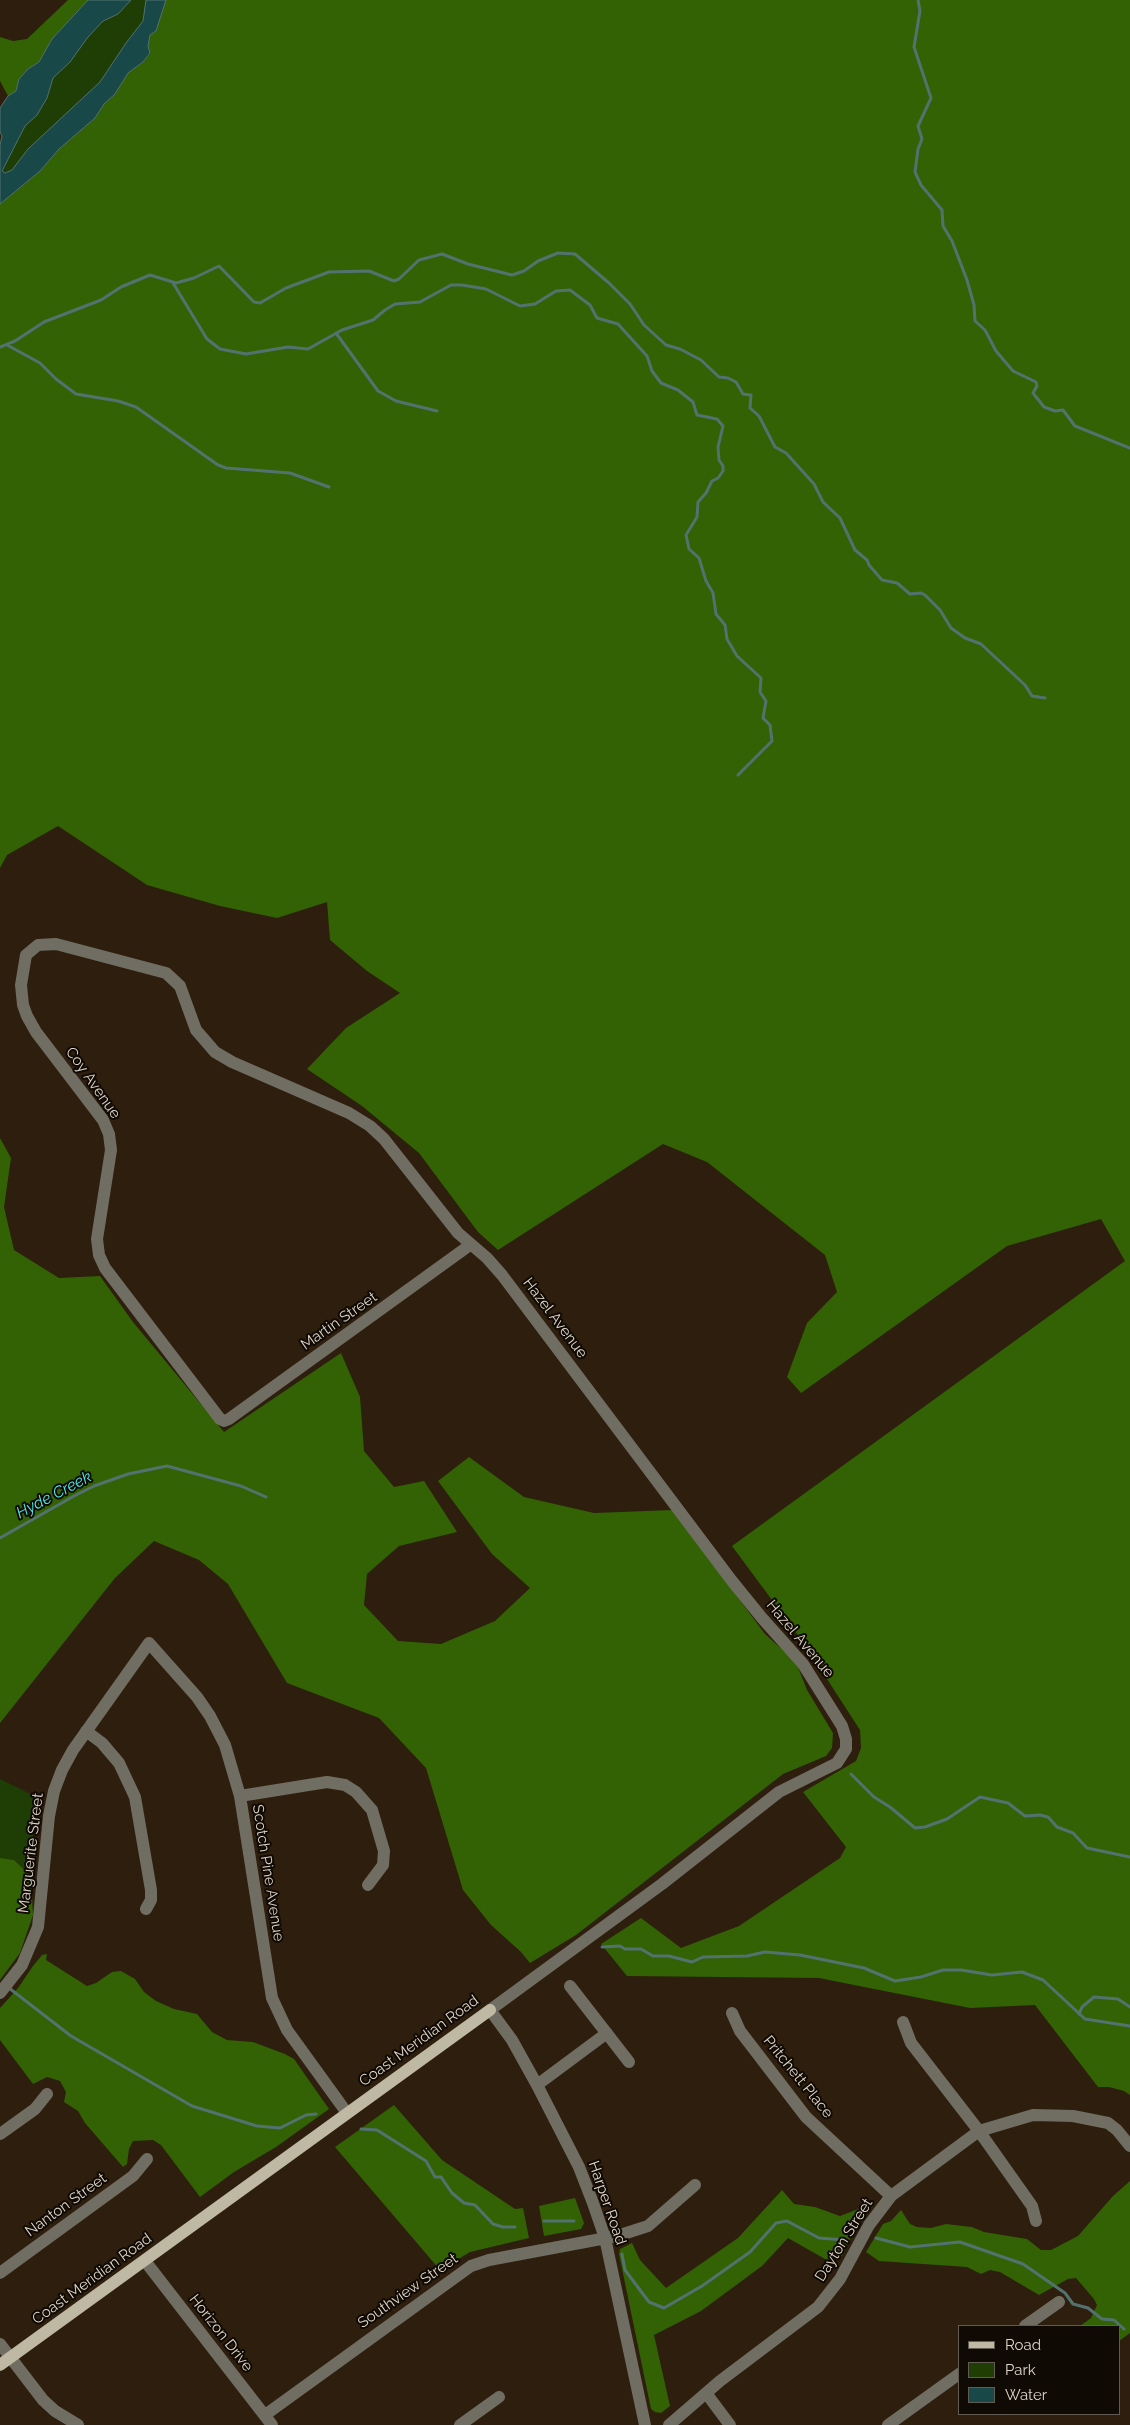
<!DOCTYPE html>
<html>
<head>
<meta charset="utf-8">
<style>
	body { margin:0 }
	#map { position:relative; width:1130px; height:2425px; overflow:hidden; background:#2d1e0d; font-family:Raleway,sans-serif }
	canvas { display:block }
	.legend { position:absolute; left:958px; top:2325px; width:162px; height:90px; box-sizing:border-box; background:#100a04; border:1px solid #625b53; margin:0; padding:6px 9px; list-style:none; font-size:15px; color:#ded4ca }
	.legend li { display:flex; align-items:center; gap:10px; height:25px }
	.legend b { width:25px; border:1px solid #625b53 }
</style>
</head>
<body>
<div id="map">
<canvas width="1130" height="2425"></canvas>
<ul class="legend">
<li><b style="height:6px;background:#bfb9a3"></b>Road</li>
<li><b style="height:14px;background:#1f3e06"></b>Park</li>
<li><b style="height:14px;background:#184848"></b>Water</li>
</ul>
</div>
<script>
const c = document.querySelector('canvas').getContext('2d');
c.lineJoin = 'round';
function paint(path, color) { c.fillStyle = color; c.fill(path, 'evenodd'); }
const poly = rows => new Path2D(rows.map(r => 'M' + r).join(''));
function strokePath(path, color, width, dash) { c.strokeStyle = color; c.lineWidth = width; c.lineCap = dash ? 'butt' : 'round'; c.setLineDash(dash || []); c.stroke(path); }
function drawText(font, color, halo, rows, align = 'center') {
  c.font = font + ' Raleway,sans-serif'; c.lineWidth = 4; c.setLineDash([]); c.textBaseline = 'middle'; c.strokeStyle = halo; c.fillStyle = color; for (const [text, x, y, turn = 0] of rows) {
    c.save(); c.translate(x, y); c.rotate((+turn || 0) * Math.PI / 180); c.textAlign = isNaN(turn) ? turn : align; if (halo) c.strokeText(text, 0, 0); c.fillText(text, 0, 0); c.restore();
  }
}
paint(poly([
	[131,0,146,0,143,21,126,43,100,82,28,149,12,170,5,173,2,171,25,126,37,115,47,98,53,78,70,62,88,37,103,21,118,14],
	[0,1779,35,1796,31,1876,14,1860,0,1858]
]), '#1f3e06');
paint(poly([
	[68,0,88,0,52,39,39,62,28,69,19,79,16,91,8,96,0,81,0,37,13,41,27,39],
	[166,0,1130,0,1130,2095,1124,2091,1109,2087,1098,2087,1035,2005,970,2008,819,1978,627,1976,601,1944,641,1918,681,1948,739,1926,840,1858,846,1847,803,1792,856,1761,861,1748,860,1730,803,1642,732,1546,1125,1261,1101,1219,1007,1246,801,1393,787,1377,807,1323,837,1292,825,1255,707,1162,663,1144,498,1250,478,1232,419,1153,362,1106,307,1069,346,1028,400,993,367,971,330,940,327,902,277,918,220,906,147,885,58,826,7,855,0,868,0,204,40,171,59,149,95,118,104,104,115,94,128,73,143,62,150,54,148,46,150,35],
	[0,1138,11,1158,4,1207,14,1250,59,1278,100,1276,133,1322,224,1432,341,1353,360,1397,364,1451,394,1487,424,1481,457,1532,399,1546,367,1574,364,1605,398,1641,441,1644,495,1621,530,1588,492,1554,438,1481,469,1457,524,1497,594,1513,673,1510,765,1634,796,1662,807,1690,833,1733,832,1748,826,1756,783,1774,576,1935,530,1963,521,1952,491,1925,463,1890,426,1768,379,1718,287,1683,228,1584,199,1560,154,1541,115,1578,0,1723],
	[0,1858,14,1860,31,1876,33,1915,20,1953,0,1980],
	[47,1954,46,1960,87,1986,96,1983,112,1972,121,1971,135,1979,144,1992,156,2001,174,2009,197,2014,212,2032,227,2040,253,2042,285,2054,294,2059,329,2109,276,2147,234,2172,200,2197,161,2145,153,2140,133,2141,129,2149,127,2164,123,2167,85,2123,78,2111,64,2102,66,2092,60,2081,47,2077,33,2084,0,2040,0,2008,18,1988,33,1966,42,1955],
	[394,2105,442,2160,515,2209,523,2208,529,2238,470,2252,440,2270,335,2147],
	[1130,2181,1130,2333,1119,2341,1119,2326,1080,2326,1091,2318,1097,2305,1094,2299,1076,2278,1068,2279,1039,2295,1000,2272,990,2270,981,2274,967,2267,879,2261,866,2252,883,2224,891,2221,901,2210,910,2224,917,2227,931,2228,946,2224,972,2227,984,2232,1027,2239,1041,2250,1051,2250,1078,2236,1113,2196],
	[782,2190,794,2204,815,2207,840,2216,861,2208,863,2212,842,2256,835,2260,825,2259,788,2238,762,2266,701,2311,654,2335,670,2406,661,2413,655,2412,651,2409,619,2254,620,2249,632,2243,640,2260,666,2288,738,2238],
	[575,2198,584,2223,581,2229,544,2236,539,2206]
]), '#326204');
const water = poly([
	[88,0,131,0,118,14,103,21,88,37,70,62,53,78,47,98,37,115,25,126,2,171,5,173,12,170,28,149,100,82,126,43,143,21,146,0,166,0,156,31,150,35,148,46,150,53,143,62,128,73,115,94,104,104,95,118,59,149,40,171,0,204,0,145,2,136,0,132,0,108,8,96,16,91,19,79,28,69,39,62,52,39,88,0]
]);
paint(water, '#184848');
strokePath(water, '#53726f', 1);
strokePath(poly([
	[918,0,920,11,914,47,931,98,918,126,922,139,918,149,915,172,921,185,942,210,943,226,952,241,967,280,974,305,975,321,985,330,996,351,1013,371,1036,382,1037,386,1033,393,1044,407,1055,411,1063,410,1075,426,1130,448],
	[173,283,207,339,220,349,246,354,288,347,308,349,342,330,373,320,385,310,395,304,420,302,451,285,462,285,486,289,520,306,535,304,556,291,570,290,590,305,597,318,618,324,647,356,652,371,661,383,678,390,693,402,697,415,717,419,723,426,718,447,719,460,723,466,723,471,718,478,712,481,706,493,698,502,697,517,686,535,689,549,699,558,706,581,713,593,716,614,725,625,727,639,737,656,761,678,760,692,766,701,763,718,770,725,772,741,738,775],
	[336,333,378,391,396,401,437,411],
	[7,345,40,363,56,379,76,394,118,401,136,407,218,465,226,468,290,473,329,487],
	[0,347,15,341,44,322,101,300,121,287,150,275,176,283,194,278,219,266,254,302,260,303,286,288,329,272,369,271,394,281,399,279,419,260,442,254,468,264,512,275,524,271,538,261,558,253,575,254,609,283,630,304,644,325,666,345,680,349,701,360,719,377,728,378,736,382,743,394,751,395,750,408,759,416,775,447,786,453,814,484,823,502,840,518,855,550,867,560,869,565,882,580,897,583,910,594,921,593,925,595,940,610,951,628,965,638,981,644,1025,685,1032,696,1045,698],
	[0,1538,74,1496,94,1486,128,1474,167,1466,241,1486,266,1497],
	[851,1774,874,1797,890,1807,915,1828,925,1827,947,1819,980,1797,1008,1803,1025,1816,1040,1815,1048,1817,1057,1827,1073,1833,1087,1848,1130,1857],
	[602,1947,620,1946,625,1949,641,1949,653,1956,669,1956,692,1962,703,1957,747,1956,765,1952,800,1955,864,1968,895,1981,921,1977,943,1970,961,1970,992,1975,1022,1972,1043,1980,1085,2019,1130,2026],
	[9,1988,71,2036,192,2106,257,2126,280,2128,306,2115,316,2114],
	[1079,2014,1082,2007,1094,1997,1118,1999,1130,2007],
	[361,2129,377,2130,426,2161,435,2177,441,2177,452,2193,464,2203,475,2205,493,2224,503,2227,515,2227],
	[544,2221,574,2221],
	[876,2238,910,2247,960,2242,1023,2264,1065,2293,1073,2304,1088,2308,1102,2319,1114,2320,1124,2329],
	[622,2254,625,2270,649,2302,664,2308,702,2286,750,2252,776,2223,787,2221,819,2238,846,2240]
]), '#53726f', 3);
strokePath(poly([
	[470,1245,229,1419,224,1421,220,1419,105,1268,99,1255,97,1239,111,1150,109,1134,103,1120,36,1032,27,1016,23,1005,21,985,26,955,38,945,56,944,166,973,180,986,196,1030,215,1052,232,1062,349,1113,370,1126,384,1139,458,1233,487,1258,502,1275,732,1581,762,1618,803,1664,842,1726,846,1739,846,1749,837,1763,779,1792,662,1884,490,2010,512,2040,537,2085,579,2167,593,2203,605,2238,645,2425],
	[86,1731,102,1743,119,1763,135,1797,151,1890,151,1900,146,1909],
	[240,1796,327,1782,345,1785,356,1792,372,1810,384,1851,383,1865,368,1885],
	[570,1986,629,2062],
	[0,1993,22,1965,38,1927,49,1816,54,1791,62,1770,73,1750,149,1643,197,1697,210,1716,225,1745,240,1796,272,1998,287,2030,347,2113],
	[732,2013,740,2031,806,2117,891,2196],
	[903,2022,911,2043,979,2131,1032,2206,1036,2221],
	[537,2085,607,2033],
	[0,2134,35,2109,47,2094],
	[145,2261,272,2425],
	[0,2273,133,2176,147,2159],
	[1025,2326,1059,2302],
	[0,2344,43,2400,55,2411,78,2425],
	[706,2393,730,2425],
	[265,2415,471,2266,489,2260,617,2236,648,2226,695,2185],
	[460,2425,499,2397],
	[669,2425,720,2381,818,2307,840,2279,869,2225,891,2196,979,2131,1033,2115,1073,2116,1108,2123,1117,2130,1130,2146],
	[888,2425,959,2374]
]), '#706d62', 12);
strokePath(poly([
	[0,2365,490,2010]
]), '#bfb9a3', 12);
drawText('15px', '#ded4ca', '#100a04', [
	["Coy Avenue",93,1083,55],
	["Hazel Avenue",555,1318,53],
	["Martin Street",339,1321,-35],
	["Hazel Avenue",800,1639,50],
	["Marguerite Street",31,1853,-83],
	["Scotch Pine Avenue",268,1873,81],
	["Coast Meridian Road",419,2041,-36],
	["Pritchett Place",798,2077,51],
	["Harper Road",607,2203,71],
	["Nanton Street",66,2205,-36],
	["Dayton Street",844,2240,-58],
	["Coast Meridian Road",92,2279,-36],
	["Southview Street",408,2291,-35],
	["Horizon Drive",221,2333,52]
]);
drawText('italic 16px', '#51e8e9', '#100a04', [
	["Hyde Creek",54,1495,-28]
]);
</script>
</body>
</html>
